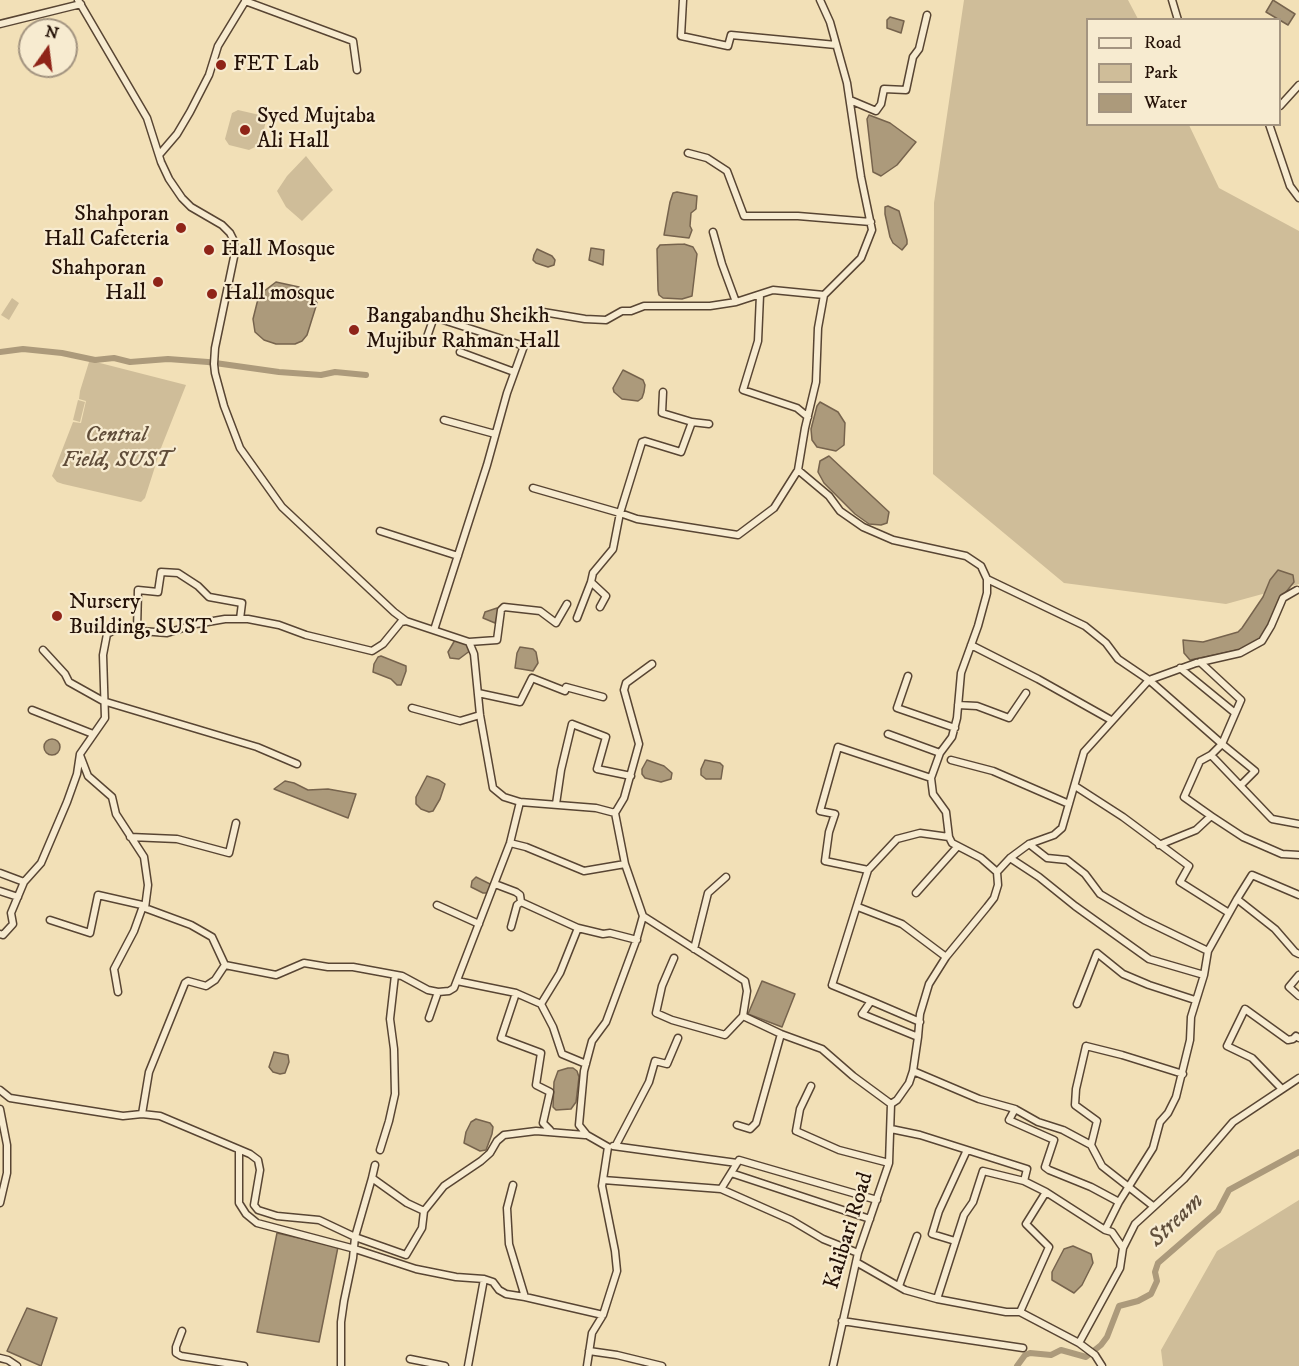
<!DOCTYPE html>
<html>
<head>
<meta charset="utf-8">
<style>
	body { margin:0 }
	#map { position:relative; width:1299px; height:1366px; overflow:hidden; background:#f2e0b7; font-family:"IM FELL DW Pica",serif }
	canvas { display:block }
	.legend { position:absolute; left:1086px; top:18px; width:195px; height:108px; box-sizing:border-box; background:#f7ebd0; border:2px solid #a39480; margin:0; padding:8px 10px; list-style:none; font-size:18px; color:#241107 }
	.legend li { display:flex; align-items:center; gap:12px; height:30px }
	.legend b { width:30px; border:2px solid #a39480 }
	.north { position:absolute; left:18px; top:18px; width:60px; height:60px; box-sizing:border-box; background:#f7ebd0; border:2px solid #a39480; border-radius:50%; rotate:14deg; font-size:16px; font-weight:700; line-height:24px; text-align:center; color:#241107 }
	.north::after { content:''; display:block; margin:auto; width:21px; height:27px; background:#8f2418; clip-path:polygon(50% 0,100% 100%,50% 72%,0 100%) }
</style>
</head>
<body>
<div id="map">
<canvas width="1299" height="1366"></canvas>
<ul class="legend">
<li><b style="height:8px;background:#f7ebd0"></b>Road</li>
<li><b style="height:16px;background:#cfbd99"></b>Park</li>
<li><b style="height:16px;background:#ac9a7b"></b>Water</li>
</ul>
<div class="north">N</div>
</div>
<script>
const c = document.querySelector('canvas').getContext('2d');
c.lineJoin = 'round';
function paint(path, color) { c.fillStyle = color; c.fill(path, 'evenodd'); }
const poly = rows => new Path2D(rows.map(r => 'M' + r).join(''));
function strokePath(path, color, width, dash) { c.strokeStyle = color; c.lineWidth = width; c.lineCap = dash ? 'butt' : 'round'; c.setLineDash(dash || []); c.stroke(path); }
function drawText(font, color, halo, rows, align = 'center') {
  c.font = font + ' "IM FELL DW Pica",serif'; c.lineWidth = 4.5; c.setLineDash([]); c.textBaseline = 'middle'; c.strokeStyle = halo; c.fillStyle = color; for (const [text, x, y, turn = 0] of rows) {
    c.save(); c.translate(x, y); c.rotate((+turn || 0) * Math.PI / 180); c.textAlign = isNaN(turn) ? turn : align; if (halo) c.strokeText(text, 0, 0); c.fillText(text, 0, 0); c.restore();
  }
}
paint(poly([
	[964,0,1128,0,1138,19,1088,20,1088,124,1189,125,1219,188,1299,231,1299,584,1226,604,1064,583,933,474,934,203],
	[238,110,264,116,266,120,261,144,249,150,229,145,225,139,232,113],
	[306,156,333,190,302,221,286,207,277,191,287,176],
	[12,298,19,303,9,320,1,315],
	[89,362,96,362,186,385,161,448,145,498,141,502,63,484,57,482,52,476,73,422,81,423,86,401,79,399,80,391],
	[78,400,85,402,80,422,73,420],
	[1299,1200,1299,1366,1163,1366,1161,1350,1217,1251]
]), '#cfbd99');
const water = poly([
	[1273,0,1295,14,1288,25,1266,12,1273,0],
	[890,17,904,21,901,33,887,28,887,20,890,17],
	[869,115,890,123,916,142,897,165,881,176,873,172,867,119,869,115],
	[677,192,697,196,696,209,691,213,690,226,692,230,689,238,664,235,670,202,673,193,677,192],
	[888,206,899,211,907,240,907,244,902,250,893,243,890,237,885,214,885,207,888,206],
	[684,244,693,247,697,254,692,296,682,299,663,298,659,295,658,290,657,249,660,245,684,244],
	[591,248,604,250,603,265,589,260,591,248],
	[537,249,552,256,555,260,554,265,548,267,536,263,533,260,534,255,537,249],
	[276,282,299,287,311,295,317,303,307,335,302,341,295,344,276,344,264,340,255,332,253,319,259,295,276,282],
	[623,370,643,380,645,385,644,392,642,398,638,401,622,399,614,392,613,388,623,370],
	[820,402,838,412,845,423,844,445,836,451,817,447,812,440,811,429,817,406,820,402],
	[829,456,889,512,887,523,881,525,869,524,855,514,824,483,818,472,820,461,829,456],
	[1278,570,1293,575,1294,582,1282,597,1263,636,1251,647,1219,654,1190,660,1184,653,1183,640,1203,642,1238,632,1242,628,1263,597,1270,580,1278,570],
	[497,608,499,610,495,623,483,618,485,612,497,608],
	[455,640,467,643,471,650,459,659,450,658,448,652,455,640],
	[520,647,533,649,536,652,538,663,533,671,515,668,517,653,520,647],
	[381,656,406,666,406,671,401,685,397,685,391,679,373,672,374,664,378,657,381,656],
	'44 747a8 8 0 1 1 16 0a8 8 0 1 1-16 0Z',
	[647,760,664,766,672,773,671,779,661,782,645,778,642,774,642,769,647,760],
	[705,760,720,763,723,766,721,779,706,779,701,775,701,769,705,760],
	[427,776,439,780,445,784,440,799,433,811,429,812,421,809,416,804,416,797,427,776],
	[285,781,294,783,308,790,328,789,356,794,348,818,274,789,285,781],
	[476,877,490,884,492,887,488,893,483,893,471,887,472,881,476,877],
	[762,981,795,994,782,1027,748,1014,762,981],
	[274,1052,288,1055,289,1062,285,1073,280,1074,273,1072,269,1067,274,1052],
	[568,1068,573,1068,577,1071,579,1077,576,1102,571,1109,556,1110,553,1107,554,1082,558,1071,568,1068],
	[476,1119,490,1123,493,1127,492,1134,486,1150,480,1151,464,1143,466,1132,471,1122,476,1119],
	[277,1233,338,1247,319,1342,257,1332,277,1233],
	[1073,1246,1091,1254,1093,1263,1082,1285,1074,1293,1052,1280,1052,1272,1064,1249,1073,1246],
	[27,1308,57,1318,41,1366,7,1351,27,1308]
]);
paint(water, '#ac9a7b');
strokePath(water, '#76634d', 1.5);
strokePath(poly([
	[0,352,23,349,62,353,95,360,114,358,130,362,168,359,208,362,279,372,321,375,335,372,366,375],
	[1017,1366,1025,1355,1030,1353,1051,1355,1061,1350,1086,1357,1101,1345,1107,1337,1119,1306,1138,1301,1151,1294,1157,1281,1155,1272,1158,1263,1218,1211,1229,1190,1299,1152]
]), '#ac9a7b', 6);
const street = poly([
	[78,0,147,118,161,162,169,179,182,198,191,207,222,225,230,233,234,241,234,257,215,348,214,364,215,373,224,406,240,448,282,507,394,612,406,621,469,642,474,654,480,715,493,788,504,797,520,802,596,808,615,813,625,864,643,916,636,941,606,1022,592,1041,584,1071,579,1125,587,1135,608,1147,602,1186,615,1251,617,1271,603,1315,592,1333,587,1366],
	[683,0,681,36,728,46,731,35,836,45],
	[820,0,830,22,847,83,861,177,872,230,861,258,824,295,818,328,816,382,805,428,798,470,829,496,840,511,863,527,893,540,966,556,981,566,987,579,987,593,978,626,961,673,957,718,952,737,940,753,931,778,933,794,946,812,949,837,952,843,981,858,997,872,998,885,994,898,987,907,946,957,929,984,920,1014,918,1037,913,1071,909,1083,897,1100,891,1104],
	[1172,0,1178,20],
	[245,1,353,41,357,70],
	[0,24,81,4],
	[850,100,876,111,881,104,884,89,906,90,913,57,919,49,927,15],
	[1280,106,1299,85],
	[1269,124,1290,186,1299,198],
	[688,153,707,158,727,171,744,216,798,216,871,222],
	[159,155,177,134,190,112,209,75,218,46,246,0],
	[713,232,722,264,736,302,773,290,824,295],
	[760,295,758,341,743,390,797,408,808,417],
	[543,312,585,319,606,320,622,311,631,311,644,306,710,306,736,302],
	[427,337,434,317,524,346,507,393,487,465,434,630],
	[460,352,514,372],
	[663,392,662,413,692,422],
	[444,420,495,434],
	[533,488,620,513,642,442,645,441,681,452,692,422,709,424],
	[380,531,458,556],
	[987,579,1085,626,1106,643,1118,659,1149,680,1222,744,1255,771,1241,785],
	[600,607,606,596,591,582,593,573,613,549,620,513,637,519,738,535,774,508,798,470],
	[577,618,591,582],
	[137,630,138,590,158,592,161,572,178,573,198,586,209,597,242,603,240,619],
	[469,642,497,640,501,610,504,607,540,611,556,623,567,604],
	[971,645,1038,679,1111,720],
	[43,650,65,674,69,682,103,701,257,747,297,764],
	[1200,662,1241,700,1222,744,1211,755,1200,761,1184,797,1211,816],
	[1180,668,1235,713],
	[908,676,897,708,955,728],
	[478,693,520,702,532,678,565,691,566,687,603,697],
	[958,705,977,706,1009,718,1026,693],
	[412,708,460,721,480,715],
	[32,710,93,734],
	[888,734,940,753],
	[80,755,88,776,112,797,116,814,144,857,148,885,145,908,191,925,212,937,225,965],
	[1211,755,1272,819,1299,824],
	[951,760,993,771,1069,804],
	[1075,786,1123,817,1189,866,1180,882,1229,913],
	[520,802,510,843,454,988,449,991,438,992,428,990,402,976,353,967,328,967,304,963,276,975,225,965,215,980,206,986,188,981,185,983,149,1072,142,1114,160,1116,250,1154,258,1160,260,1170,254,1205,258,1210,277,1216,319,1220,355,1237,406,1255,422,1228,424,1211,444,1186,481,1161,490,1153,497,1141,504,1135,536,1131,585,1135],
	[556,804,561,770,572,724,606,737,597,769,631,776],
	[615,813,624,798,639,744,624,690,626,683,652,664],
	[130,837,177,839,229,853,236,823],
	[510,843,526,847,584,871,625,864],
	[1029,844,1047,858,1067,860,1085,874,1100,894,1144,920,1208,951],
	[1159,845,1196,830,1211,816,1243,837,1282,854,1299,855],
	[1010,858,1039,877,1075,906,1149,959,1204,975],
	[868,870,825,861,829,832,835,814,820,811,838,747,931,778],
	[997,872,1010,858,1029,844,1054,835,1062,828,1084,752,1149,680,1196,663,1240,653,1262,641,1271,626,1283,598,1297,590],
	[0,873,24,882],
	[495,884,516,892,520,895,521,902],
	[0,891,18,897],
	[916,893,958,846],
	[1237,899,1252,875,1299,895],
	[437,905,479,924],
	[858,907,902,924,946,957],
	[643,916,745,981,747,991,743,1016,781,1034,822,1049,853,1076,891,1104],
	[50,920,90,933,98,895,142,905],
	[511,927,517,905,521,902,578,928,560,973,541,1004],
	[578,928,603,934,610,933,637,940],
	[0,934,3,935,13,924,11,913,24,882,41,863,67,802,77,774,80,754,105,718,103,655,107,634,116,629,167,633,196,624,225,619,248,619,279,625,306,635,372,651,383,644,401,622,406,621],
	[694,949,708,893,726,877],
	[674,958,662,986,656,1013,672,1020,725,1035,743,1016],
	[1299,975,1289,987,1299,996],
	[457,981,516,993,541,1004,553,1027,562,1054,586,1064],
	[118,992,114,969,134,931,143,906],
	[516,993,501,1038,541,1053,536,1085,550,1092,543,1123,550,1130],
	[871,1001,920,1022],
	[1077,1004,1097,953,1123,974,1149,985,1195,1000],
	[429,1018,438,992],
	[918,1037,862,1014,871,1001,832,985,868,870,897,839,920,833,949,837],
	[913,1071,979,1099,1015,1109,1038,1122,1063,1130,1091,1145,1102,1166,1153,1206],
	[811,1086,800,1109,796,1131,839,1150,889,1163],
	[1281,1088,1252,1058,1227,1046,1245,1009,1288,1040,1293,1039,1296,1036,1299,1038],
	[0,1090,10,1098,123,1116,142,1114],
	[0,1109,7,1145,7,1173,0,1203],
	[1015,1109,1009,1120,1054,1140,1045,1167,1049,1170,1091,1187,1119,1202],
	[737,1125,750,1129,756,1123,781,1034],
	[891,1129,920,1135,1027,1169,1024,1181],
	[616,1145,649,1082,655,1061,667,1064,678,1038],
	[1091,1145,1097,1121,1075,1105,1076,1089,1086,1046,1122,1055,1183,1074],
	[613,1146,737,1163],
	[239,1150,239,1203,246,1214,257,1223,355,1249,416,1269,456,1277,484,1279,493,1282,499,1290,506,1294,525,1297],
	[380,1150,389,1121,395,1094,394,1049,390,1019,395,975],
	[375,1165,372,1178,407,1203,424,1211],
	[731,1173,870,1219],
	[603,1180,721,1189,791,1220,823,1239,858,1253],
	[513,1185,507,1208,509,1244,525,1297,603,1315],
	[721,1189,739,1160,877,1200],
	[1105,1230,1119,1202,1153,1148,1160,1122,1168,1113,1176,1097,1190,1040,1191,1017,1204,975,1208,951,1237,899,1275,929,1295,952,1299,954],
	[955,1241,932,1234,939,1211,967,1150],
	[856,1262,905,1290,937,1299,1006,1312,1020,1312,1079,1343,1095,1355,1102,1366],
	[899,1286,917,1236],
	[937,1299,964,1215,973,1202,983,1171,1024,1181,1046,1192,1105,1230,1112,1232,1123,1248],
	[1020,1312,1049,1247,1026,1224,1046,1192],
	[842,1321,1023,1348],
	[182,1331,176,1347,176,1353,181,1356,244,1366],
	[1079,1343,1120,1268,1123,1248,1135,1224,1184,1179,1233,1122,1299,1078],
	[589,1351,617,1355,662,1366],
	[0,1358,8,1360,17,1366],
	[410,1359,445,1366],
	[341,1366,341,1322,344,1301,353,1258,355,1237,372,1178],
	[468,1366,484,1279],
	[833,1366,858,1253,889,1163,891,1104]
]);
strokePath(street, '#584533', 9);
strokePath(street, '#f7ebd0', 6);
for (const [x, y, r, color] of [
	[221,65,6,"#8f2418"],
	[245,130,6,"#8f2418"],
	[181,228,6,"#8f2418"],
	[209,250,6,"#8f2418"],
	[158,282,6,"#8f2418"],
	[212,294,6,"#8f2418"],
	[354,330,6,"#8f2418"],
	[57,616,6,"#8f2418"]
]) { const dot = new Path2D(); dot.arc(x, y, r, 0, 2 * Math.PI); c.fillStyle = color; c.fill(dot); strokePath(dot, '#f7ebd0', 2); }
drawText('22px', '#241107', '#f7ebd0', [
	["FET Lab",233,65],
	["Syed Mujtaba",257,117],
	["Ali Hall",257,142],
	["Shahporan",169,215,"right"],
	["Hall Cafeteria",169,240,"right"],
	["Hall Mosque",221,250],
	["Shahporan",146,269,"right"],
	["Hall",146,294,"right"],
	["Hall mosque",224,294],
	["Bangabandhu Sheikh",366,317],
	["Mujibur Rahman Hall",366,342],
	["Nursery",69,603],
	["Building, SUST",69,628]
], 'left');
drawText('italic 22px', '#604d3a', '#f7ebd0', [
	["Central",116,436],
	["Field, SUST",116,461]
]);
drawText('22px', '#241107', '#f7ebd0', [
	["Kalibari Road",850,1231,-73]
]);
drawText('italic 24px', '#614f3b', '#f7ebd0', [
	["Stream",1177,1221,-44]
]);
</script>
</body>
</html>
